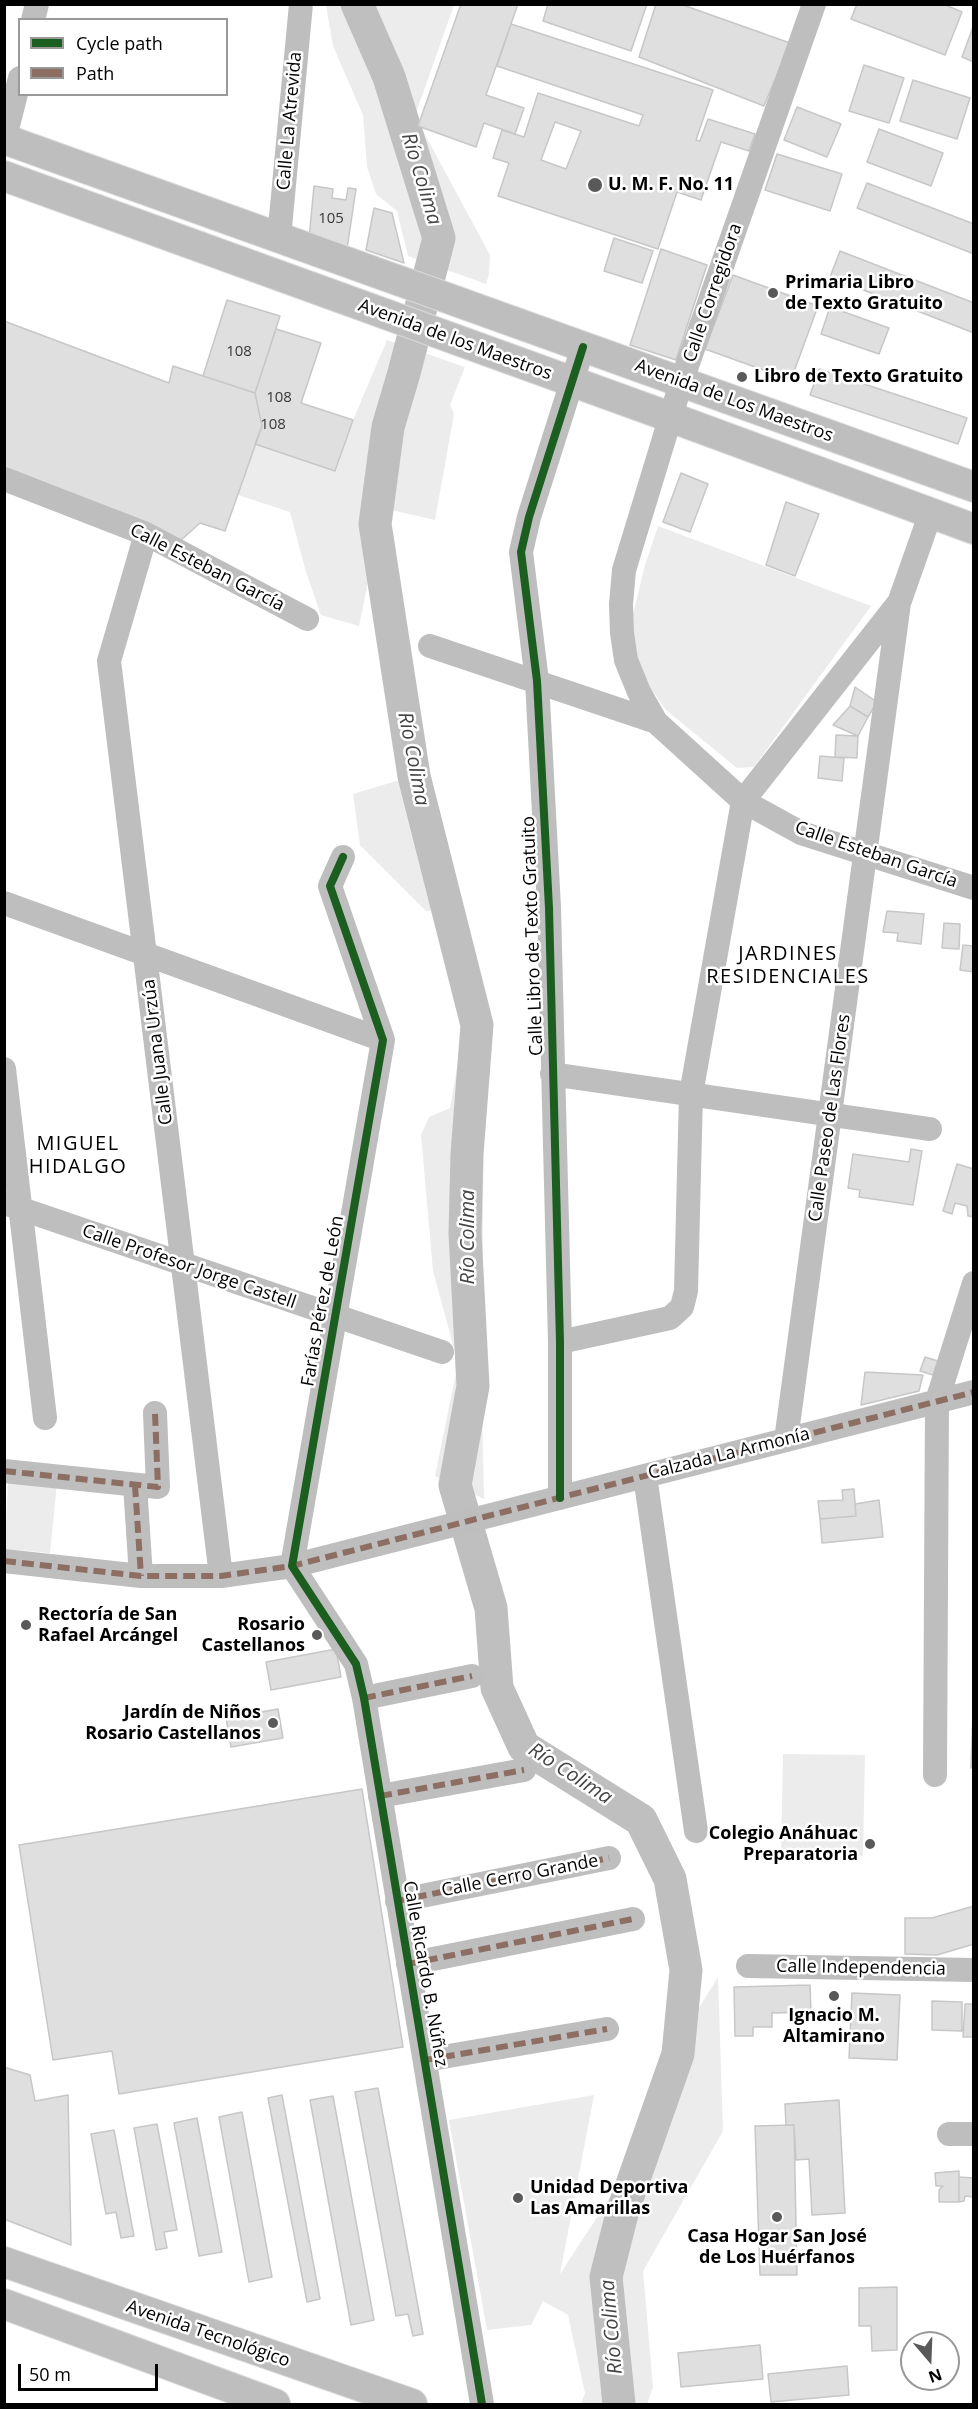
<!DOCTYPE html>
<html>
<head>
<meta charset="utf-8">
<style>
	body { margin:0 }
	#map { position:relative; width:978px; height:2409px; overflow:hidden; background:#fff; font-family:"Open Sans",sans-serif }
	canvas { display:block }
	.frame { position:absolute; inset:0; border:6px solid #000; pointer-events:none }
	.legend { position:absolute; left:18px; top:18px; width:210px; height:78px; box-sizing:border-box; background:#fff; border:2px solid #999; margin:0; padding:8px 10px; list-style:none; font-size:18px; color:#000 }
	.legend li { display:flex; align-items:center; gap:12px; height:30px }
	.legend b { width:30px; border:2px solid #999 }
	.north { position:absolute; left:900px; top:2331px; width:60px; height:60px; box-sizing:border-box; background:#fff; border:2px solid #999; border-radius:50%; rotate:161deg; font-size:16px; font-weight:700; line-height:24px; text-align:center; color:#000 }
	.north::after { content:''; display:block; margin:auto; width:21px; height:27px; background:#595959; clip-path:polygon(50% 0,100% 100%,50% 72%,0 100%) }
	.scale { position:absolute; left:18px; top:2364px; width:140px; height:27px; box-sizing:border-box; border:3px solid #000; border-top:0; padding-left:8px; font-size:18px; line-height:21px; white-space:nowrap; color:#000; -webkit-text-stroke:4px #fff; paint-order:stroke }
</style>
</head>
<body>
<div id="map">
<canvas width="978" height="2409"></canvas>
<div class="frame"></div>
<ul class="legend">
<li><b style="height:8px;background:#1b5e20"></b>Cycle path</li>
<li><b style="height:8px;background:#8d6e63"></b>Path</li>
</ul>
<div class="north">N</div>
<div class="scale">50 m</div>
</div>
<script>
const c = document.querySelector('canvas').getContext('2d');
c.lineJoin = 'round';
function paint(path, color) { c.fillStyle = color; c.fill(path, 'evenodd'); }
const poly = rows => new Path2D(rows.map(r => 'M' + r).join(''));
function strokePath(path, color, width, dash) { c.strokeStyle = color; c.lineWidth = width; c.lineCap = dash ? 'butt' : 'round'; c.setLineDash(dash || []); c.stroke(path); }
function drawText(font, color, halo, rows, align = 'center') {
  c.font = font + ' "Open Sans",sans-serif'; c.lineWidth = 5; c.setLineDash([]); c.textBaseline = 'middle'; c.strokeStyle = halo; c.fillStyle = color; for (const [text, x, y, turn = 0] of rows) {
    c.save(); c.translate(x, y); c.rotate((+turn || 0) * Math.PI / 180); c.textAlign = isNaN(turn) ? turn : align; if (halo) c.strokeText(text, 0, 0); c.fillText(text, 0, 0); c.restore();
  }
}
paint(poly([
	[326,5,454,5,415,116,490,255,489,274,486,284,408,256,397,211,376,194,367,167,363,115,333,46],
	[387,340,465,367,450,405,454,414,435,520,369,505,368,582,359,626,321,615,306,572,290,512,238,495,255,444,336,471,353,420],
	[658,526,871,606,754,767,737,768,666,710,639,672,634,648,633,614,645,565],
	[420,774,431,781,463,908,426,911,360,845,353,794],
	[484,1049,482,1411,484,1499,435,1476,458,1363,433,1271,421,1135,429,1117,450,1108,459,1057],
	[8,1479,57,1483,50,1553,5,1549],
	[783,1754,865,1755,863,1856,781,1855],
	[718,1977,723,2131,643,2271,653,2387,647,2404,581,2404,585,2393,568,2315,543,2301,531,2325,487,2330,449,2120,594,2095,560,2274,618,2185,663,2066]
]), '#ececec');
strokePath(poly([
	[357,4,389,77,439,238,404,373,388,427,375,524,414,776,477,1025,467,1154,465,1233,473,1386,455,1485,491,1608,497,1688,524,1747,641,1820,670,1879,686,1970,678,2054,623,2210,606,2277,619,2404]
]), '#bfbfbf', 33);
const building = poly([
	[461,4,518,4,486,95,524,108,515,134,484,123,476,147,418,126,461,4],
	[548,4,647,4,631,51,543,21,548,4],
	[656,4,680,4,790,43,764,106,639,57,656,4],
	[857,4,943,4,962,12,945,55,851,19,857,4],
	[511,24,713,90,696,140,700,141,708,119,755,134,749,151,721,142,701,200,677,192,658,249,498,196,509,163,493,158,502,130,524,137,538,93,639,126,643,115,497,66,511,24],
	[555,122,581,131,566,169,541,160,555,122],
	[973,27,974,27,974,62,962,57,973,27],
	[864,65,904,78,889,123,849,111,864,65],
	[913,80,970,98,957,139,900,121,913,80],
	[797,107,841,124,827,157,784,140,797,107],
	[879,129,943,153,931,186,867,162,879,129],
	[777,154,842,174,830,211,765,190,777,154],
	[867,183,974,224,974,254,857,208,867,183],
	[314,186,333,189,332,198,346,200,348,188,356,189,347,249,309,239,314,186],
	[374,208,392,213,404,263,366,250,374,208],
	[614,238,653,251,642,283,604,271,614,238],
	[661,249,707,265,676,360,630,345,661,249],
	[840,251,974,303,974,333,830,277,840,251],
	[733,275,818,306,791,380,705,349,733,275],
	[227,300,280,316,255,393,203,376,227,300],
	[830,307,889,328,879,354,821,334,830,307],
	[4,321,169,383,173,366,255,393,262,426,225,531,200,523,180,541,4,475,4,321],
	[276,329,321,343,301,403,353,420,335,471,255,444,262,426,255,393,276,329],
	[819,369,967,418,958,444,810,395,819,369],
	[681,473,708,484,690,532,663,522,681,473],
	[786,502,819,514,795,576,766,565,786,502],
	[855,687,877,702,868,717,850,706,855,687],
	[850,706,868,717,858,736,833,725,850,706],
	[836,735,858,736,857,758,835,757,836,735],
	[820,756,844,758,842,781,818,778,820,756],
	[887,911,924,914,921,944,897,941,898,933,883,932,887,911],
	[944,923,960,924,959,949,942,948,944,923],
	[963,945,974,946,974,972,960,970,963,945],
	[911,1149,922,1151,913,1205,859,1197,860,1190,848,1188,853,1154,909,1162,911,1149],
	[957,1164,974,1169,974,1217,968,1216,967,1206,955,1203,952,1214,943,1211,957,1164],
	[925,1357,938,1361,933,1375,920,1371,925,1357],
	[865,1372,923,1375,919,1391,861,1405,865,1372],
	[854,1489,856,1516,820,1519,818,1501,843,1500,842,1490,854,1489],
	[879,1500,883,1537,822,1543,820,1519,856,1516,855,1504,879,1500],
	[336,1649,341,1677,271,1690,266,1662,336,1649],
	[974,1684,974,1768,971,1768,974,1684],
	[278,1709,283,1738,231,1747,226,1718,278,1709],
	[362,1789,403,2047,119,2094,112,2051,53,2060,19,1845,362,1789],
	[974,1906,974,1944,937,1955,905,1954,905,1918,932,1918,974,1906],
	[810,1985,811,2012,772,2013,772,2027,753,2027,753,2036,735,2036,734,1987,810,1985],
	[852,1993,900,1995,897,2060,849,2058,852,1993],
	[932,2001,962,2002,962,2031,932,2030,932,2001],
	[965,2004,974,2004,974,2037,963,2037,965,2004],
	[4,2067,30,2075,35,2101,68,2095,71,2245,4,2219,4,2067],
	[378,2088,423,2334,413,2336,408,2314,396,2316,355,2092,378,2088],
	[282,2095,320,2299,307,2302,268,2098,282,2095],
	[333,2096,374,2320,351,2325,310,2100,333,2096],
	[839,2100,845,2213,812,2215,809,2159,796,2160,794,2125,786,2125,785,2104,839,2100],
	[242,2112,272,2277,249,2282,219,2117,242,2112],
	[197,2118,222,2252,199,2256,174,2123,197,2118],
	[157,2124,177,2230,164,2232,167,2248,156,2250,134,2128,157,2124],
	[794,2125,797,2275,760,2275,755,2126,794,2125],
	[114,2130,134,2236,121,2238,116,2212,106,2214,91,2134,114,2130],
	[959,2171,959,2202,939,2202,939,2190,943,2186,936,2186,935,2173,959,2171],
	[959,2177,974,2178,974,2197,965,2196,964,2201,959,2202,959,2177],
	[897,2287,897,2350,872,2351,871,2326,859,2326,859,2288,897,2287],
	[760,2345,763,2379,681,2387,678,2353,760,2345],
	[847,2366,849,2395,771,2402,768,2374,847,2366]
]);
paint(building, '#dfdfdf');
strokePath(building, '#c7c7c7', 1.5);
const major = poly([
	[4,139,974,487],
	[4,176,670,417,974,529],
	[4,2262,412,2404],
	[4,2304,275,2404]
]);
strokePath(major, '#dbdbdb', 32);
strokePath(poly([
	[33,20,37,4],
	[4,141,20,78],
	[279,238,301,4],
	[4,479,146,534,307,619],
	[146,534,109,661,221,1576],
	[430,646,656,722,743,801,801,833,974,888],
	[656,722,639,692,626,660,622,633,621,604,624,570,681,383,814,4],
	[343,857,330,886,383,1040,292,1566,356,1664,364,1698,482,2404],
	[4,903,383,1040],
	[4,1069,45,1418],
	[552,1074,930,1129],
	[4,1203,442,1352],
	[560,1342,670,1318,682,1307,686,1291,691,1094,743,801,897,605],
	[786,1440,899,603,930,515],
	[4,1471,158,1487,155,1413],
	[645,1476,696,1831],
	[135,1485,141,1576],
	[560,1498,560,1342,549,908,537,681,521,552,529,517,583,347],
	[4,1561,141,1576,221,1576,292,1566,974,1392],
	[364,1698,472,1676],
	[935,1775,937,1401,974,1283],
	[380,1796,524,1770],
	[397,1901,609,1858],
	[408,1964,633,1919],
	[748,1966,974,1970],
	[425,2060,607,2029],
	[949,2134,974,2134]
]), '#bebebe', 24);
strokePath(major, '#bebebe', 30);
strokePath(poly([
	[4,1471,158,1487,155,1413],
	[135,1485,141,1576],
	[4,1561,141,1576,221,1576,292,1566,974,1392],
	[364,1698,472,1676],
	[380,1796,524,1770],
	[397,1901,609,1858],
	[408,1964,633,1919],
	[425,2060,607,2029]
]), '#8d6e63', 6, [12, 6]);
strokePath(poly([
	[343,857,330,886,383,1040,292,1566,356,1664,364,1698,482,2404],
	[560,1498,560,1342,549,908,537,681,521,552,529,517,583,347]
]), '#1b5e20', 8);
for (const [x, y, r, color] of [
	[595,185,8,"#595959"],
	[773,293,6,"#595959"],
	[742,377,6,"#595959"],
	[26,1625,6,"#595959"],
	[317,1635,6,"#595959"],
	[273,1723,6,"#595959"],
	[870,1844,6,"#595959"],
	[834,1996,6,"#595959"],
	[518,2198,6,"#595959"],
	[777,2217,6,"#595959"]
]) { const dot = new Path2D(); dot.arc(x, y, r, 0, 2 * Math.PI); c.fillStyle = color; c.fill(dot); strokePath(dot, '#fff', 2); }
drawText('15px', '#383838', null, [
	["105",331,219],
	["108",239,352],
	["108",279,398],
	["108",273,425]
]);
drawText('18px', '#000', '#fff', [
	["Calle La Atrevida",290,121,-85],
	["Calle Corregidora",713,293,-71],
	["Avenida de los Maestros",455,340,20],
	["Avenida de Los Maestros",734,401,20],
	["Calle Esteban García",207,568,27],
	["Calle Esteban García",876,855,19],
	["Calle Libro de Texto Gratuito",533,936,-92],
	["Calle Juana Urzúa",158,1052,-97],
	["Calle Paseo de Las Flores",830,1118,-82],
	["Calle Profesor Jorge Castell",189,1267,19],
	["Farías Pérez de León",323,1301,-80],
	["Calzada La Armonía",729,1454,-14],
	["Calle Cerro Grande",520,1876,-11],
	["Calle Independencia",861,1968,1],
	["Calle Ricardo B. Núñez",425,1974,80],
	["Avenida Tecnológico",208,2334,19]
]);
drawText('bold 18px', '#000', '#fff', [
	["U. M. F. No. 11",608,185],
	["Primaria Libro",785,283],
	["de Texto Gratuito",785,304],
	["Libro de Texto Gratuito",754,377],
	["Rectoría de San",38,1615],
	["Rafael Arcángel",38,1636],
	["Rosario",305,1625,"right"],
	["Castellanos",305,1646,"right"],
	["Jardín de Niños",261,1713,"right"],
	["Rosario Castellanos",261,1734,"right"],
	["Colegio Anáhuac",858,1834,"right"],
	["Preparatoria",858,1855,"right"],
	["Ignacio M.",834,2016,"center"],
	["Altamirano",834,2037,"center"],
	["Unidad Deportiva",530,2188],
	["Las Amarillas",530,2209],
	["Casa Hogar San José",777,2237,"center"],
	["de Los Huérfanos",777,2258,"center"]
], 'left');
drawText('italic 20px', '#444', '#fff', [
	["Río Colima",421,179,73],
	["Río Colima",413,759,79],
	["Río Colima",468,1237,-90],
	["Río Colima",570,1774,33],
	["Río Colima",612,2327,-95]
]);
c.letterSpacing = '1.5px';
drawText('20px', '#000', '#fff', [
	["JARDINES",788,954],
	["RESIDENCIALES",788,977],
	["MIGUEL",78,1144],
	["HIDALGO",78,1167]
]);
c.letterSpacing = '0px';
</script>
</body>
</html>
